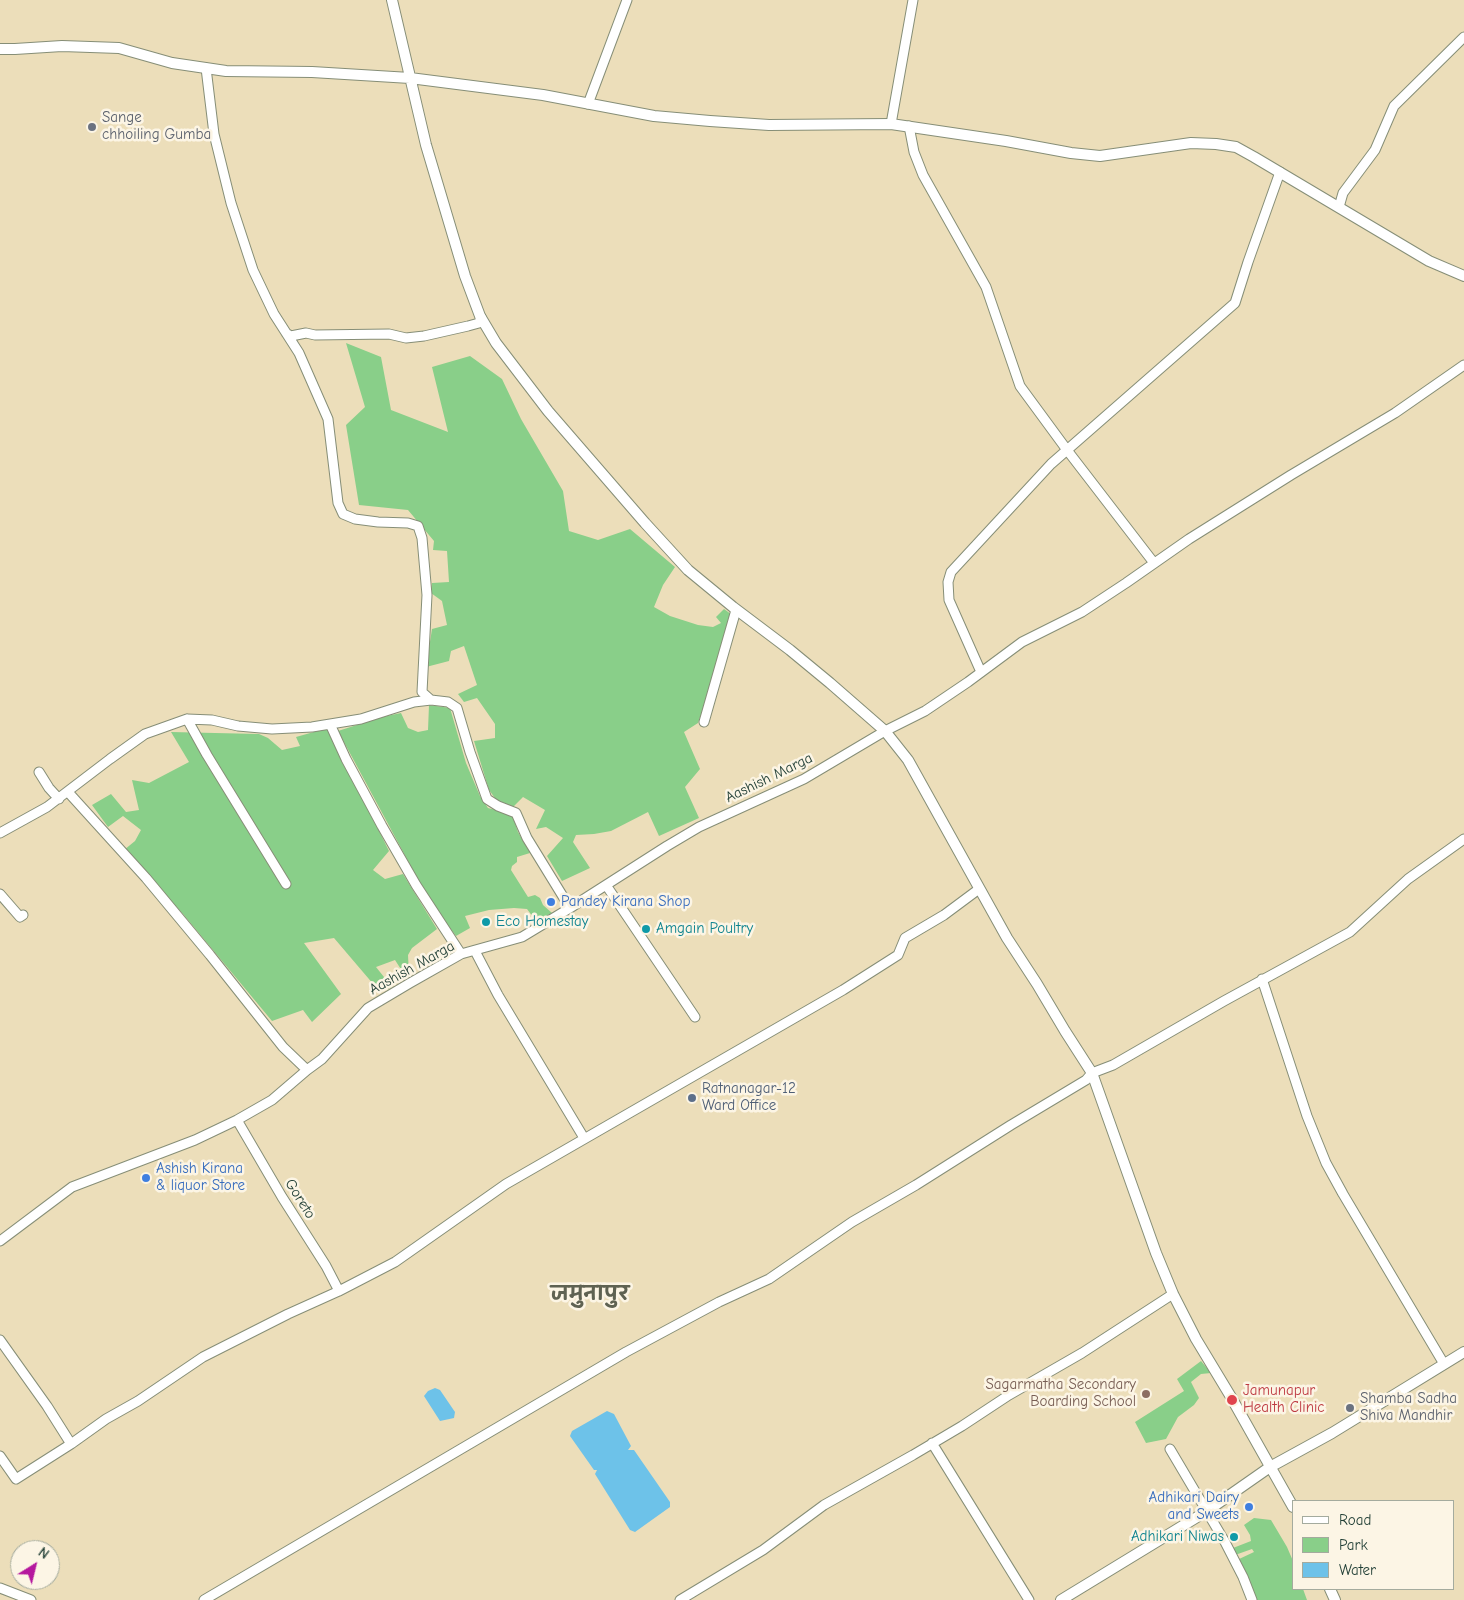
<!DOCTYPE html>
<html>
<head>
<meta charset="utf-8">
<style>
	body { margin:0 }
	#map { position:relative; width:1464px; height:1600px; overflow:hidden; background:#ecdeba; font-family:"Comic Neue",sans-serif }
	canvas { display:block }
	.legend { position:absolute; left:1292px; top:1500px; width:162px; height:90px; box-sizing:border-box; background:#fcf5e5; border:1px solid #a4ab9e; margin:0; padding:6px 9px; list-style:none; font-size:15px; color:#1f3d34 }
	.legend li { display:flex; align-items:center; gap:10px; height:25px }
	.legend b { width:25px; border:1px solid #a4ab9e }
	.north { position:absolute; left:10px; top:1540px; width:50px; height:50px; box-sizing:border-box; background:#fcf5e5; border:1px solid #a4ab9e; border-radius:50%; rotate:36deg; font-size:14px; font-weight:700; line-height:20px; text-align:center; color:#1f3d34 }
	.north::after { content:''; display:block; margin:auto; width:18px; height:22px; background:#b5179e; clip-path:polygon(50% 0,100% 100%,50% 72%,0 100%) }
</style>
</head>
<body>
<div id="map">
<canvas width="1464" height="1600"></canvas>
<ul class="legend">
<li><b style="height:6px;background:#fff"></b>Road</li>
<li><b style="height:14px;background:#89cf89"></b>Park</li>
<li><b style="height:14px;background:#6dc2e9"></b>Water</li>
</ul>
<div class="north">N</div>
</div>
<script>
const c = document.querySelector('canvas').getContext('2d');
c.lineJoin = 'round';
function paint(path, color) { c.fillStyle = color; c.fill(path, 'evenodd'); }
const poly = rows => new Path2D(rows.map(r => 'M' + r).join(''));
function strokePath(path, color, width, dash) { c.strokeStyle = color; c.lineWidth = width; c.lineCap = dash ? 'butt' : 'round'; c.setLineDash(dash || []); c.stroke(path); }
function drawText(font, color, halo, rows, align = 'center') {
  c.font = font + ' "Comic Neue","Playpen Sans Deva",sans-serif'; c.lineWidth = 5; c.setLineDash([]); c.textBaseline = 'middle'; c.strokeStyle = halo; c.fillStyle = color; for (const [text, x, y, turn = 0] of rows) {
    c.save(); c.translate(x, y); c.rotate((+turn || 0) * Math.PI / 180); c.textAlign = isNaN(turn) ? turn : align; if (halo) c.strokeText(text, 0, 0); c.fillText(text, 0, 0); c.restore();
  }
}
paint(poly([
	[346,343,381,357,391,410,448,432,432,367,470,356,502,379,521,419,563,491,569,531,598,540,630,529,675,567,663,585,654,607,670,616,698,625,713,627,721,623,716,617,724,609,735,617,698,723,684,732,700,769,685,787,699,818,659,836,648,812,611,831,594,834,576,835,573,842,590,868,562,881,547,856,563,838,546,827,536,829,545,810,523,797,513,807,498,802,489,790,474,741,495,738,495,724,477,698,464,702,458,694,477,685,464,646,451,651,449,661,426,667,432,629,447,625,442,601,431,593,432,583,449,582,447,551,433,550,434,541,408,510,359,505,346,425,365,407],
	[429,705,450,708,466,763,480,796,488,808,512,814,518,832,530,853,517,857,517,862,512,866,511,870,528,897,535,895,540,898,543,905,552,913,536,921,527,909,514,908,489,910,465,916,470,928,456,936,429,900,338,731,382,717,401,713,408,728,418,732,428,730],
	[328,728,389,851,373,870,385,879,403,874,437,929,412,948,408,955,409,975,404,974,395,960,376,967,392,987,380,992,334,938,304,943,341,994,312,1022,303,1010,272,1021,183,914,124,850,135,841,141,830,123,816,108,827,92,805,111,794,126,812,139,810,132,780,149,783,189,762,171,732,259,734,268,738,282,750,300,746,296,737],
	[1201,1361,1211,1373,1201,1374,1191,1382,1199,1398,1194,1405,1178,1417,1166,1439,1146,1443,1135,1422,1184,1391,1177,1379],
	[1254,1518,1271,1520,1287,1547,1293,1561,1293,1589,1303,1589,1307,1600,1257,1600,1247,1575,1237,1560,1254,1552,1252,1549,1235,1555,1233,1548,1251,1541,1250,1535,1244,1525]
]), '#89cf89');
paint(poly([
	[435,1388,440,1390,455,1412,454,1418,440,1421,424,1396,428,1391],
	[607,1411,614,1414,631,1446,628,1450,634,1450,670,1502,670,1507,635,1532,630,1530,595,1474,597,1470,594,1470,570,1436,572,1431]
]), '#6dc2e9');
const minor = poly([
	[206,68,214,134,231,203,253,270,274,314,299,353,328,419,338,503,343,514,355,519,378,522,408,523,418,526,422,538,427,595,422,692,431,700,448,702,457,708,470,752,487,799,498,806,516,813,527,838,570,908],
	[588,104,627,0],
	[891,124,913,0],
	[909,126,914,152,923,175,986,287,1020,386,1067,450,1154,563],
	[1339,207,1343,193,1375,150,1394,106,1464,37],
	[286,333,291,336,306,333,315,335,389,334,406,338,424,336,468,326,479,323,481,317],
	[981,672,949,600,948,582,951,572,1051,464,1235,303,1248,262,1280,172],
	[187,719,207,755,286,884],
	[704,722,736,610],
	[330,724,346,759,382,826,416,885,461,954],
	[39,772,49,788,59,799],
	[68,792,146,878,210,955,283,1047,307,1070],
	[0,833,47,807,110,759,145,734,187,719,212,720,238,726,272,729,312,727,361,719,414,702,431,700],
	[606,885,695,1017],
	[0,894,20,917,23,915],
	[475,951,498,995,584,1138],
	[1262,979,1307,1116,1326,1163,1343,1194,1444,1364],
	[237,1120,282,1197,326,1266,339,1291],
	[0,1241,72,1187,195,1140,237,1120,272,1100,307,1070,322,1059,368,1008,410,983,461,954,522,937,570,908,667,846,699,827,804,779,885,731,925,711,968,682,1022,642,1082,612,1126,583,1189,539,1291,475,1395,413,1464,365],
	[0,1340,47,1406,71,1444],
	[932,1443,1029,1600],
	[1170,1449,1225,1542,1243,1577,1252,1600],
	[0,1456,16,1479,71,1444,106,1419,138,1401,203,1357,288,1314,339,1291,395,1262,506,1184,843,990,898,955,905,938,944,915,979,889],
	[0,1588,31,1600],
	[204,1600,626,1352,719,1302,769,1279,852,1222,916,1185,1011,1125,1086,1080,1092,1073,1113,1065,1224,1001,1350,932,1408,879,1464,839],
	[680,1600,763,1550,824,1505,913,1455,962,1426,1009,1395,1082,1353,1173,1294]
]);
const tertiary = poly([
	[392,0,426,145,465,276,480,316,496,343,548,411,645,523,688,570,733,607,790,650,830,683,885,731,908,760,1007,938,1037,984,1065,1031,1092,1073,1156,1253,1173,1294,1196,1339,1231,1397,1293,1507],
	[0,49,15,49,62,46,119,48,172,63,226,71,312,72,410,78,543,95,654,116,710,121,769,125,891,124,1006,141,1071,153,1100,156,1191,143,1216,144,1236,147,1254,157,1429,261,1464,276],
	[1330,1589,1335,1600],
	[1061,1600,1207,1511,1270,1467,1332,1433,1464,1352]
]);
strokePath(minor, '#868e77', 11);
strokePath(tertiary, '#868e77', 12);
strokePath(minor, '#fff', 9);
strokePath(tertiary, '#fff', 10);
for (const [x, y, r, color] of [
	[92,127,5,"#6b7280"],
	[551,902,5,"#3f7fe0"],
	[486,922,5,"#0f9aa8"],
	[646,929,5,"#0f9aa8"],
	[692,1098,5,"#5c6f8a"],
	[146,1178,5,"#3f7fe0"],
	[1146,1394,5,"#8d6e63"],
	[1232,1400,6,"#e0444e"],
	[1350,1408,5,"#6b7280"],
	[1249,1507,5,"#3f7fe0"],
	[1234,1537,5,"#0f9aa8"]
]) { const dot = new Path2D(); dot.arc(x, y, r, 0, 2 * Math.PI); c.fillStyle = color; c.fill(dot); strokePath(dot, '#fcf5e5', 2); }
drawText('15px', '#5b616d', '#fcf5e5', [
	["Sange",102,118],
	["chhoiling Gumba",102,135],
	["Shamba Sadha",1360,1399],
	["Shiva Mandhir",1360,1416]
], 'left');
drawText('15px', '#1f3d34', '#fcf5e5', [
	["Aashish Marga",769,778,-26],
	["Aashish Marga",412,968,-29],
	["Goreto",300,1199,58]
]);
drawText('15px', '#366cbe', '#fcf5e5', [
	["Pandey Kirana Shop",561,902],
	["Ashish Kirana",156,1169],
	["& liquor Store",156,1186],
	["Adhikari Dairy",1239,1498,"right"],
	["and Sweets",1239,1515,"right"]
], 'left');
drawText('15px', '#0d838f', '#fcf5e5', [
	["Eco Homestay",496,922],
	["Amgain Poultry",656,929],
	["Adhikari Niwas",1224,1537,"right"]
], 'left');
drawText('15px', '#4e5e75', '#fcf5e5', [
	["Ratnanagar-12",702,1089],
	["Ward Office",702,1106]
], 'left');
drawText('15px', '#785e54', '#fcf5e5', [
	["Sagarmatha Secondary",1136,1385],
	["Boarding School",1136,1402]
], 'right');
drawText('15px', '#be3a42', '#fcf5e5', [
	["Jamunapur",1243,1391],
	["Health Clinic",1243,1408]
], 'left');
drawText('bold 20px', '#5f6252', '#fcf5e5', [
	["जमुनापुर",590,1294]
]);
</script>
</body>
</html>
